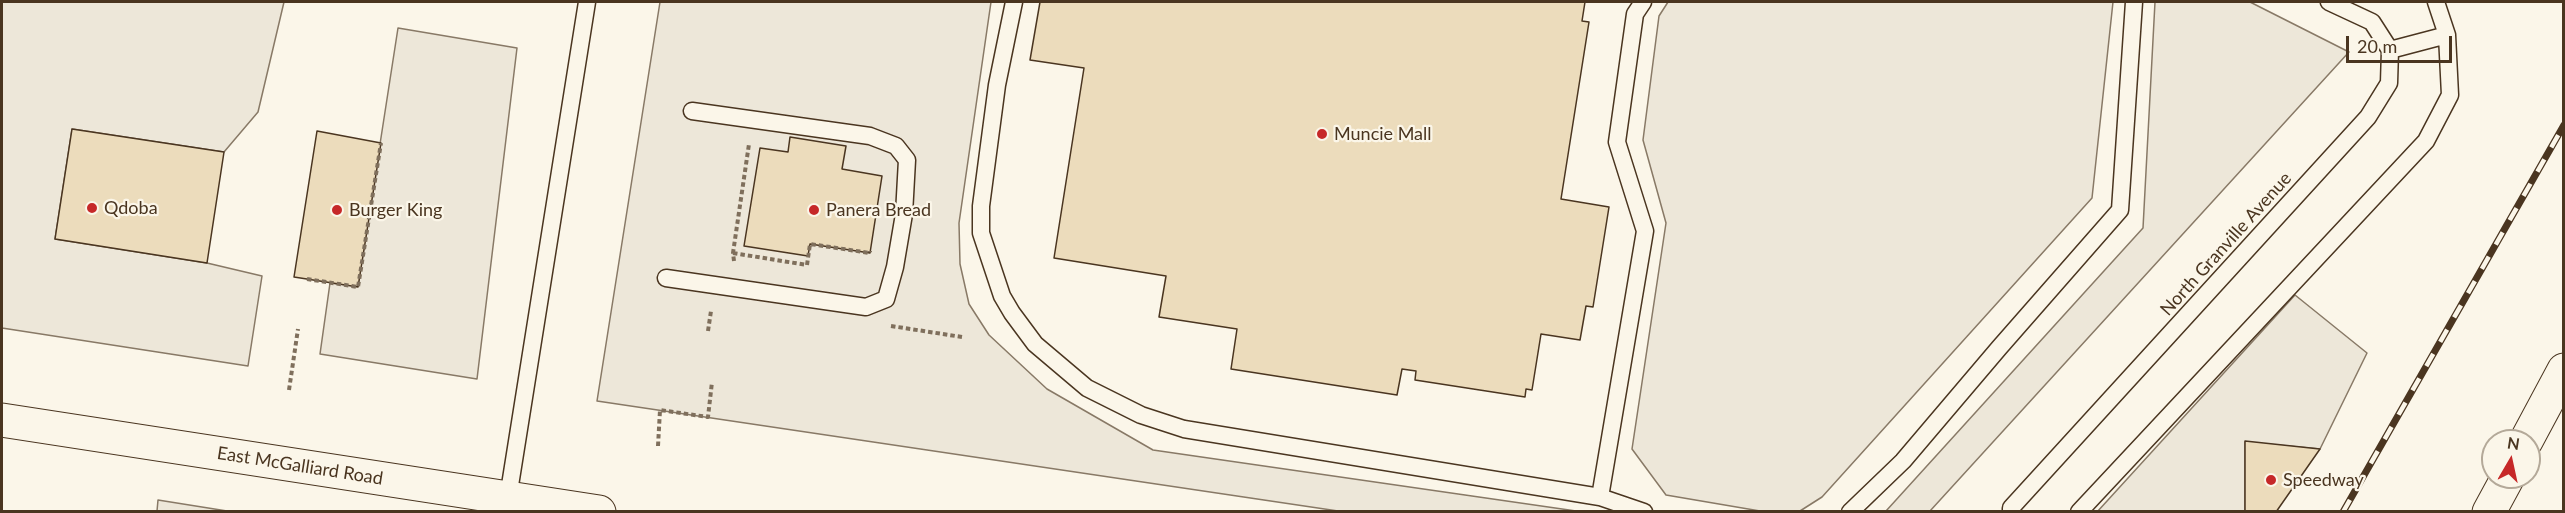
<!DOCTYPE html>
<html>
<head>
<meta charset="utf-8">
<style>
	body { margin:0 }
	#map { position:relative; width:2565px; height:513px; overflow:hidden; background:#fbf6e9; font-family:Lato,sans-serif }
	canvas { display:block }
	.frame { position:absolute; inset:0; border:3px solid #4a3520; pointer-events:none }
	.north { position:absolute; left:2481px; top:429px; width:60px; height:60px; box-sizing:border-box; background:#fbf6e9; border:2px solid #b4a999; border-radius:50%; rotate:9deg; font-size:16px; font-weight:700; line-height:24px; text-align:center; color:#4a3520 }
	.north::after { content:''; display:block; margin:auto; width:21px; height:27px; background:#c62828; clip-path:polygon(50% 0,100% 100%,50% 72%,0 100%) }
	.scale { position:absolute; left:2346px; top:36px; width:106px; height:27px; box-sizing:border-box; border:3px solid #4a3520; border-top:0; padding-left:8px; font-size:18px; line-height:21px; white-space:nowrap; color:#4a3520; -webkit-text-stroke:4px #fbf6e9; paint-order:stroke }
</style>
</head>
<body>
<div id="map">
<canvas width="2565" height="513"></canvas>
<div class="frame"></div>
<div class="north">N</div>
<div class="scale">20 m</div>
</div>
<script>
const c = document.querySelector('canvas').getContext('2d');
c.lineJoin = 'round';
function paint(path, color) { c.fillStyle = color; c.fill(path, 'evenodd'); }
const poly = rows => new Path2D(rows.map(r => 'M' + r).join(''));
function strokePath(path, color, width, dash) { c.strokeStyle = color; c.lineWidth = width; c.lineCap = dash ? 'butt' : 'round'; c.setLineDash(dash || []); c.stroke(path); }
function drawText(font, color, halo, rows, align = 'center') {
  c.font = font + ' Lato,sans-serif'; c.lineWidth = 4.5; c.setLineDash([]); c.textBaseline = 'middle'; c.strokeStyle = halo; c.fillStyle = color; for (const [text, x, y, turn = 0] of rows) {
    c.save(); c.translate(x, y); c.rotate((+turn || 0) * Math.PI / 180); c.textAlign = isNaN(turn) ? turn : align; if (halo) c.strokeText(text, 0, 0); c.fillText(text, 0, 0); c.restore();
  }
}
const parking = poly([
	[2,2,284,2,258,112,224,152,72,129,55,239,207,263,262,276,248,366,2,328,2,2],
	[660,2,991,2,959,223,960,264,969,304,989,335,1047,389,1153,450,1576,511,1338,511,597,401,660,2],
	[1668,2,2113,2,2092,198,1822,497,1800,511,1760,511,1666,495,1632,449,1666,223,1643,140,1659,16,1668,2],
	[2155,2,2250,2,2349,52,1930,511,1886,511,2143,228,2155,2],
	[398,28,517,48,477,379,320,354,330,283,358,286,398,28],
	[2295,295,2367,353,2320,449,2245,442,2245,511,2097,512,2295,295],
	[158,500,227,511,157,511,158,500]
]);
paint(parking, '#ede7d9');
strokePath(parking, '#887966', 1.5);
const building = poly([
	[1040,2,1585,2,1582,21,1589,22,1561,199,1609,207,1593,307,1586,306,1580,340,1541,334,1532,390,1526,389,1525,397,1415,380,1416,371,1402,369,1397,395,1231,369,1237,329,1159,317,1166,276,1054,258,1084,68,1030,60,1040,2],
	[72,129,224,152,207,263,55,239,72,129],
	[317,131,381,143,358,287,294,277,317,131],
	[790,137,846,146,842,169,882,176,870,253,810,244,808,256,744,246,760,148,788,152,790,137],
	[2245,441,2320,449,2276,512,2245,512,2245,441]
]);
paint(building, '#ecdcbc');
strokePath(building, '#4a3520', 1.5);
const lane = poly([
	[1014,2,997,85,981,206,981,233,1002,296,1012,313,1035,344,1087,388,1141,415,1184,429,1600,497,1644,512],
	[2390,50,2447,35],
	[666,278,866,307,886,299,895,267,904,214,907,160,896,146,870,136,692,111],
	[1600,497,1645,231,1617,142,1635,14,1643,2],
	[508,498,587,2],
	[1850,512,1903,461,1999,348,2120,210,2134,2],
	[2011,512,2011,508,2368,117,2389,83,2390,50,2372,22,2329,2],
	[2079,512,2426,141,2450,95,2447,35,2436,2]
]);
const secondary = poly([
	[2526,441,2564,370],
	[2489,512,2508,477]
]);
const primary = poly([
	[2,420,599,512]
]);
strokePath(lane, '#4a3520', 19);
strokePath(secondary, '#4a3520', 35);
strokePath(primary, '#4a3520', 35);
strokePath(poly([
	[733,253,807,265,810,244,870,253,870,251],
	[734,261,733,253,749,144],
	[307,279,358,287,381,143],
	[891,326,962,337],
	[708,331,711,311],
	[289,390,298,329],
	[658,446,660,410,708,417,712,382]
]), '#7f6f5c', 4, [4.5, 3]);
strokePath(lane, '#fbf6e9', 16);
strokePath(secondary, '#fbf6e9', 33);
strokePath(primary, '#fbf6e9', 33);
const rail = poly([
	[2343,512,2564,125]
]);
strokePath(rail, '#4a3520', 7);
strokePath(rail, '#fbf6e9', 4.5, [14]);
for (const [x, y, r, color] of [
	[1322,134,6,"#c62828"],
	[92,208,6,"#c62828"],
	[337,210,6,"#c62828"],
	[814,210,6,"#c62828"],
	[2271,480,6,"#c62828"]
]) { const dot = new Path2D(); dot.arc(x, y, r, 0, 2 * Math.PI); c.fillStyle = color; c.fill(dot); strokePath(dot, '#fbf6e9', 2); }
drawText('18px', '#4a3520', '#fbf6e9', [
	["Muncie Mall",1334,134],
	["Qdoba",104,208],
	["Burger King",349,210],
	["Panera Bread",826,210],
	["Speedway",2283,480]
], 'left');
drawText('18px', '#4a3520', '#fbf6e9', [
	["North Granville Avenue",2226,244,-48],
	["East McGalliard Road",300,466,9]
]);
</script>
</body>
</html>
